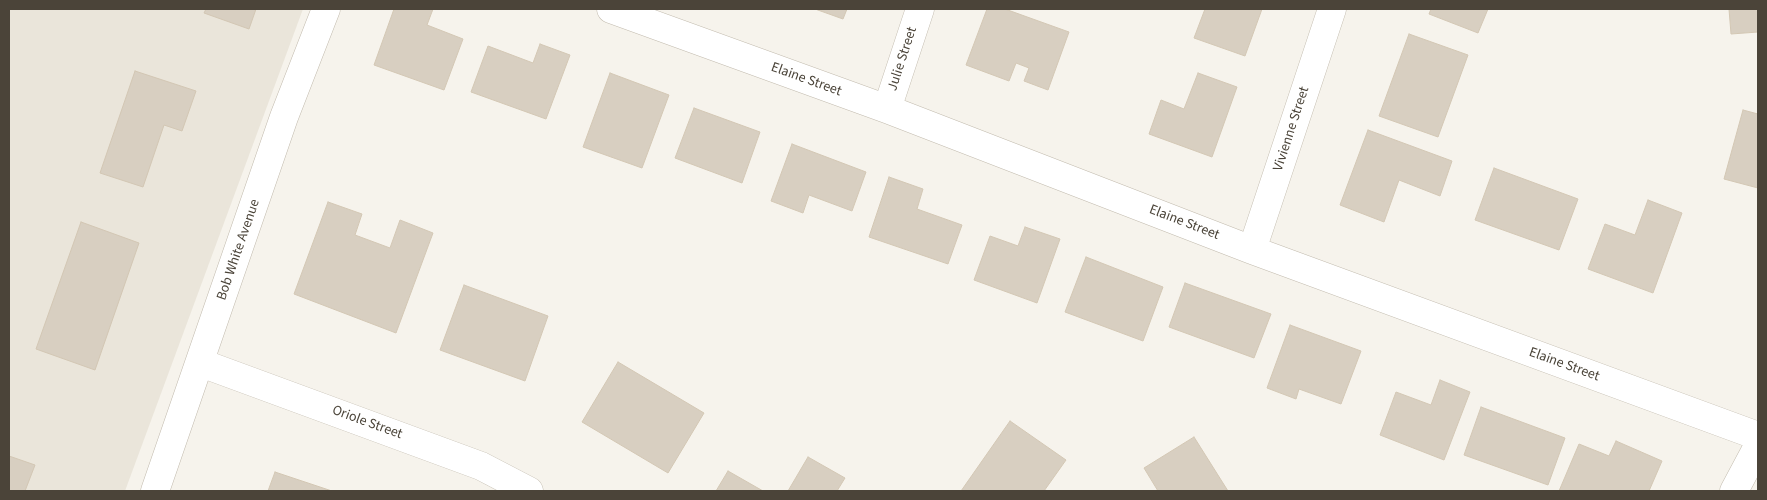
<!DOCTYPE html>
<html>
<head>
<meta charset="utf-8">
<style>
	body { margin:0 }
	#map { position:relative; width:1767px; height:500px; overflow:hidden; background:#f6f3ec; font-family:"Source Sans 3",sans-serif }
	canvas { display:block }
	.frame { position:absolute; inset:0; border:10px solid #4b4439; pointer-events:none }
</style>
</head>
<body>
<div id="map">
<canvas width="1767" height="500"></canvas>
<div class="frame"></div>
</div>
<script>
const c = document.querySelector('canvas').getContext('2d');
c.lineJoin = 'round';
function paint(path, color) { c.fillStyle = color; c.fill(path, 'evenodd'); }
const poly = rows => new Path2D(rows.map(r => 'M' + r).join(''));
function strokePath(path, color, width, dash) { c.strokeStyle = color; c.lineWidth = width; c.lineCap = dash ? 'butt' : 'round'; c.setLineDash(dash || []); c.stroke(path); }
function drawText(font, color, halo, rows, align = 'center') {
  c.font = font + ' "Source Sans 3",sans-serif'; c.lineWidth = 4; c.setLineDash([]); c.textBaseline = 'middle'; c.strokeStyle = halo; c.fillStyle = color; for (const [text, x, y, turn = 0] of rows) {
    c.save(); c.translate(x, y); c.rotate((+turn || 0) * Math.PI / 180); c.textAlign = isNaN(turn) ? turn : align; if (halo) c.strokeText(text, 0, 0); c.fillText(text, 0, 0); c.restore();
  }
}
paint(poly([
	[9,9,303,9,125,491,9,491]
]), '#eae5da');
const building = poly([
	[206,9,256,9,249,29,204,13,206,9],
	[394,9,433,9,427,25,463,39,444,90,374,65,394,9],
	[815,9,847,9,843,19,815,9],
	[987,9,1005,9,1069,32,1048,90,1024,81,1029,68,1016,63,1009,81,966,65,987,9],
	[1205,9,1262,9,1245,56,1194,38,1205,9],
	[1431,9,1488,9,1478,33,1429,14,1431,9],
	[1729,9,1758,9,1758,32,1731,34,1729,9],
	[1409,34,1468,55,1438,137,1379,116,1409,34],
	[540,44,570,55,546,119,471,92,488,46,533,63,540,44],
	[135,71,196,91,182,131,164,125,143,187,100,173,135,71],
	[610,73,669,95,642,168,583,147,610,73],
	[1198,73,1237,87,1212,157,1149,134,1161,100,1184,109,1198,73],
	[694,108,760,132,742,183,675,158,694,108],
	[1743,110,1758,114,1758,188,1724,179,1743,110],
	[1368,130,1452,161,1440,196,1399,180,1384,222,1340,205,1368,130],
	[792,144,866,172,852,211,809,195,803,213,771,201,792,144],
	[1494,168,1578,199,1559,250,1475,220,1494,168],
	[889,177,923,189,917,209,962,225,948,264,869,237,889,177],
	[1648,200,1682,213,1653,293,1588,269,1605,224,1635,235,1648,200],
	[328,202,362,214,355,235,390,248,400,220,433,233,396,333,294,294,328,202],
	[81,222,139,243,95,370,36,349,81,222],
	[1025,227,1060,239,1037,303,974,280,990,236,1018,246,1025,227],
	[1086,257,1163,287,1143,341,1065,312,1086,257],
	[1185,283,1271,314,1254,358,1169,327,1185,283],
	[464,285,548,316,525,381,440,350,464,285],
	[1290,325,1361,351,1341,404,1299,389,1296,399,1267,388,1290,325],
	[618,362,704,413,668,473,582,422,618,362],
	[1440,380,1470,392,1444,460,1380,435,1396,392,1431,405,1440,380],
	[1481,407,1565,438,1548,485,1464,455,1481,407],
	[1010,421,1066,460,1044,491,961,491,1010,421],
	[1194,437,1228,491,1158,491,1144,468,1194,437],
	[1616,441,1662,461,1649,491,1559,491,1579,444,1609,456,1616,441],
	[9,456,35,465,25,491,9,491,9,456],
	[808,457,845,478,837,491,788,491,808,457],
	[728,471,763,491,716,491,728,471],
	[275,472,332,491,268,491,275,472]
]);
paint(building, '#d8cfc1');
strokePath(building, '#d3c7b4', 1);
const minor = poly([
	[611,9,887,109,1252,250,1758,436],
	[887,109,920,9],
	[1252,250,1332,9],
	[201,363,481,466,529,491],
	[155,491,284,117,326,9],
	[1734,491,1758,446]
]);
strokePath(minor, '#c2bbae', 29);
strokePath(minor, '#fff', 28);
drawText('14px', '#4b4439', '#fff', [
	["Julie Street",903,59,-72],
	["Elaine Street",806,80,20],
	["Vivienne Street",1292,129,-72],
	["Elaine Street",1184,223,21],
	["Bob White Avenue",239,250,-71],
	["Elaine Street",1564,365,20],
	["Oriole Street",367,423,20]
]);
</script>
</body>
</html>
